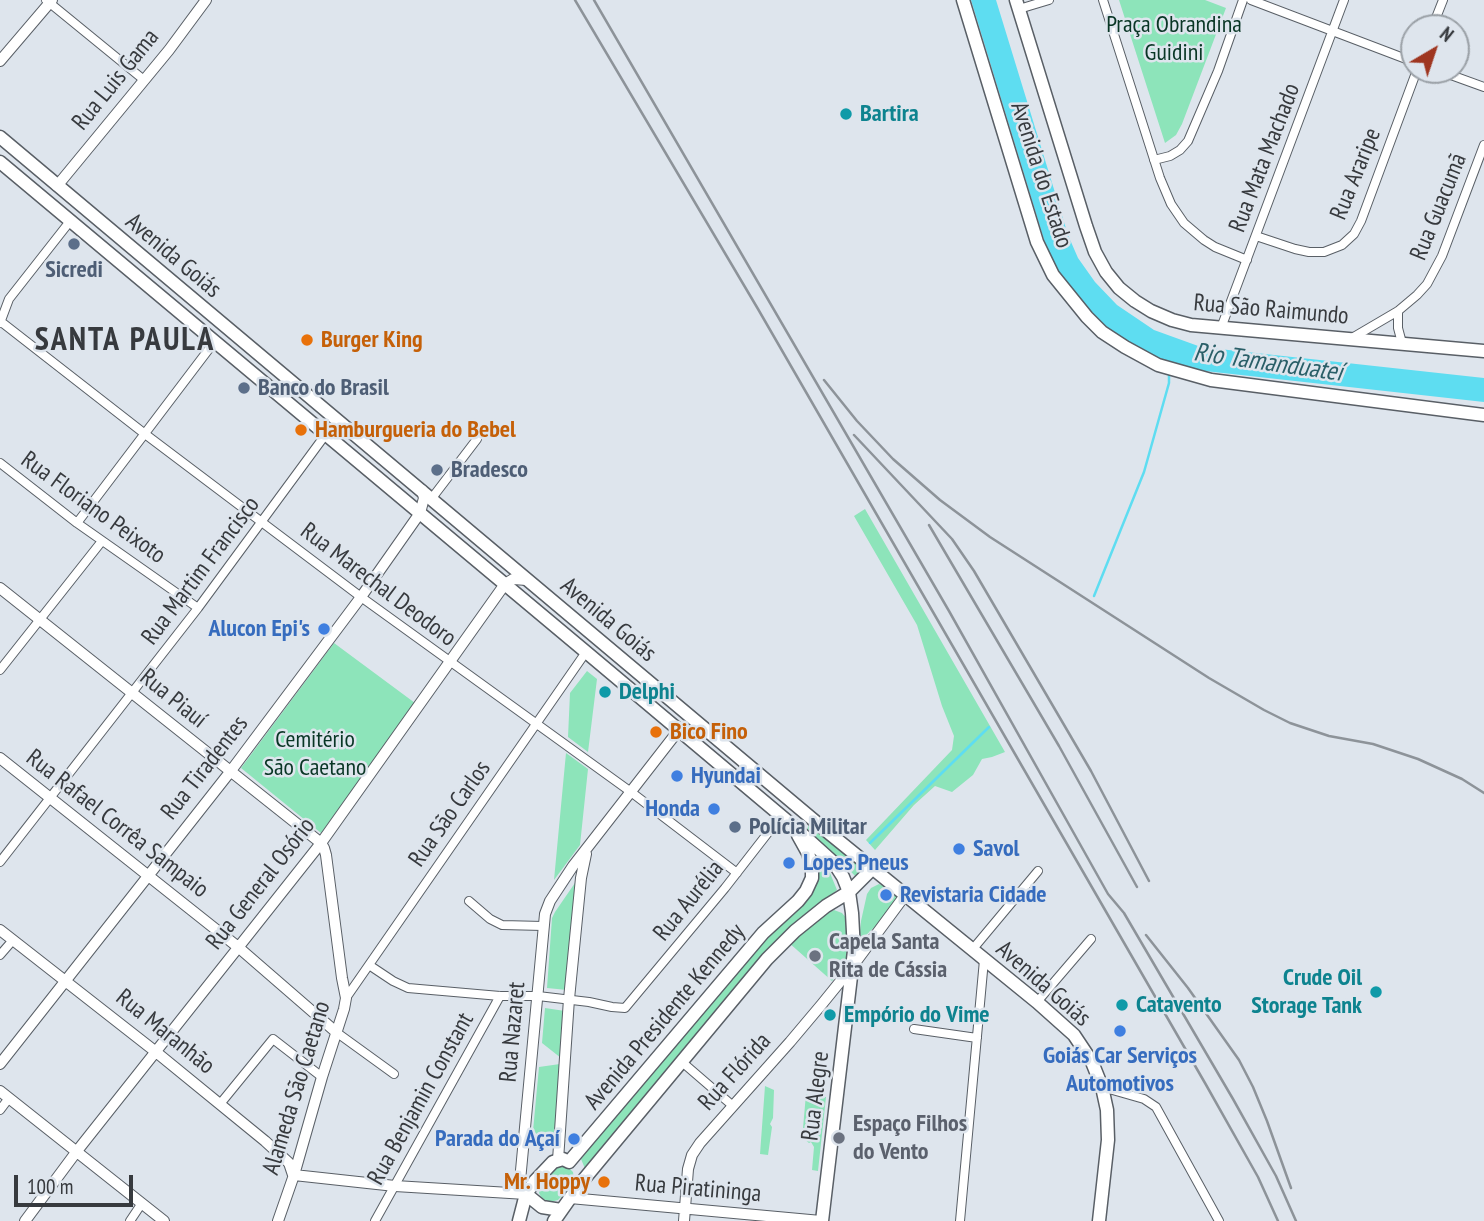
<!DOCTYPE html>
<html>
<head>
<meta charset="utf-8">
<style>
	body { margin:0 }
	#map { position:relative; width:1484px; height:1221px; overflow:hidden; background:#dee5ed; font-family:"PT Sans Narrow",sans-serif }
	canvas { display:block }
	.north { position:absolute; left:1400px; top:14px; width:70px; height:70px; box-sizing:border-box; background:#dee5ed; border:2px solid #9ba1a7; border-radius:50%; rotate:39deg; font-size:19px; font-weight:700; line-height:28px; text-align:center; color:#373a3e }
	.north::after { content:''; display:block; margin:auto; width:24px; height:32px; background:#9f3620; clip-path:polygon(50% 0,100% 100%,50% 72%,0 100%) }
	.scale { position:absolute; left:14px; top:1175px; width:119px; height:32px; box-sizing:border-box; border:4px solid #373a3e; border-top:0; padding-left:9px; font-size:21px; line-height:24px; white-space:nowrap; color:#373a3e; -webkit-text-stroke:5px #dee5ed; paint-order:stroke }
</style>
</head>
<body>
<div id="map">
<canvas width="1484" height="1221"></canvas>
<div class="north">N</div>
<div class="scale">100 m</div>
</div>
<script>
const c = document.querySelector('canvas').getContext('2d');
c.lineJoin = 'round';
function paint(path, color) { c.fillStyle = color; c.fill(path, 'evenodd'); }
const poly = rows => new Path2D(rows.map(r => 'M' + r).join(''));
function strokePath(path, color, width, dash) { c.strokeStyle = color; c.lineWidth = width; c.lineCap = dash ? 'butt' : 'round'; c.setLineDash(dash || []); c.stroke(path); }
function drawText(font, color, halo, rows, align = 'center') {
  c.font = font + ' "PT Sans Narrow",sans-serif'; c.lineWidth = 5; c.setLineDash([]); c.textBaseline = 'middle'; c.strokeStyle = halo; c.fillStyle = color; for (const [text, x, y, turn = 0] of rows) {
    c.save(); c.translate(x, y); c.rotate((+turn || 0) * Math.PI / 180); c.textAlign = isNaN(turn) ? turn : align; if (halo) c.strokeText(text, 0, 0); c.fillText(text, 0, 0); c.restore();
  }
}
paint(poly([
	[1119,0,1205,0,1226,8,1182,124,1176,135,1165,143],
	[865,509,1005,752,992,757,982,759,973,775,952,792,935,786,914,805,875,850,866,840,952,750,954,736,942,706,917,625,854,516],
	[334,643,415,703,321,833,241,768],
	[587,671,597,679,588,752,568,737,570,693],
	[566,753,588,769,580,845,554,880],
	[809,824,827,837,862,867,861,873,856,877,831,851,807,830],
	[818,860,821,860,830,873,837,890,777,943,586,1171,581,1159,673,1046,766,938,792,914],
	[577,880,567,990,547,988,552,918,555,912],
	[879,884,886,887,899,898,887,915,862,939,860,933,861,921,867,894,871,888],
	[834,910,842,913,848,920,849,934,848,959,844,968,832,981,788,942,817,918],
	[545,1008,565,1011,561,1058,542,1043],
	[560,1064,553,1148,533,1131,539,1067],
	[765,1086,774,1090,773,1118,770,1124,772,1127,768,1155,760,1154],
	[806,1094,826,1097,818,1171,812,1170,814,1147,811,1142,809,1143,804,1139,807,1132,818,1134,819,1129,813,1127,813,1130,803,1128],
	[561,1165,566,1165,573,1172,574,1180,573,1184,558,1200,550,1202,545,1200,541,1197,539,1193,540,1187,543,1181,557,1166]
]), '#8de4ba');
paint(poly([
	[971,0,996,0,1068,235,1078,258,1095,282,1117,305,1154,330,1201,347,1484,378,1484,402,1196,370,1172,363,1143,351,1102,324,1076,298,1057,270,1045,243]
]), '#5eddf1');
strokePath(poly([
	[1094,596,1144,472,1169,383,1169,371],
	[870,843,989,727]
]), '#5eddf1', 2.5);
const minor = poly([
	[46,0,144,80],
	[1103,0,1160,178,1171,204,1184,223,1204,240,1215,247,1247,260],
	[1251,0,1414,62],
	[1019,9,1049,0],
	[1432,28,1443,0],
	[1437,70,1484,87],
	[1154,160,1170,156,1180,150,1188,141,1218,71,1243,0],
	[1256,236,1295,249,1309,252,1324,252,1342,245,1354,234,1361,221,1417,70],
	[1398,311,1398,328,1402,343],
	[0,321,145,434,361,597,631,792,737,873],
	[0,323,9,299,71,220],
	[1221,328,1344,0],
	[1352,338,1398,311,1417,295,1427,284,1442,256,1484,145],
	[0,463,77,523,198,608],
	[432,498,477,439],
	[77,523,215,341],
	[0,670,102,541],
	[0,862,198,608,326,434],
	[469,901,490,919,502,925,543,926],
	[972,950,1038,871],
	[0,955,13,940],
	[369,965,393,981,408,988,500,996,538,996,589,1002,612,1007,625,1008,725,888,781,816],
	[346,998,586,652],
	[1037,1002,1091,939],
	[914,1029,977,1038],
	[336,1032,394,1074],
	[682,1062,733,1106],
	[1102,1087,1144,1099,1156,1107,1219,1221],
	[220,1104,273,1039,322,1077],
	[0,1110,9,1098],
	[130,1221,142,1203],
	[375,1221,500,996],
	[960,1221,984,960]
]);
const tertiary = poly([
	[0,61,52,0],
	[57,186,169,50,206,0],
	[0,588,321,843,324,848,326,855,342,978,346,998,344,1009,322,1077,294,1175,278,1221],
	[0,758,238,947,336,1032],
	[0,930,156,1052,265,1141,289,1163,293,1175],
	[0,1064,230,772,361,597,420,513,424,498,422,490],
	[0,1091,164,1221],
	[558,1160,569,999,581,878,586,854],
	[294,1175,395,1186,526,1194],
	[526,1194,520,1181,545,914,550,901,573,866,678,731],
	[570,1198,821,1221],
	[25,1221,77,1151,321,843,505,584,513,579,527,580],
	[684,1221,688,1169,692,1155,700,1143,790,1042,822,1004,852,967,906,894]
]);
const primary = poly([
	[0,137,829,833,1037,1002,1074,1035,1092,1062,1102,1087,1107,1110,1108,1140,1099,1221],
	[0,162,586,652,792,825,834,863,843,877,849,892,852,913,854,951,822,1221],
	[569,1162,763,933,798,901,806,891,812,878,812,866,808,853,798,835],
	[526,1194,542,1207,561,1210],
	[519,1221,526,1194,535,1181,553,1162,563,1159,569,1162],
	[554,1221,580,1184,767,959,795,931,826,906,849,892,873,868]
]);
const trunk = poly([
	[963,0,1037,242,1053,275,1087,317,1102,332,1125,347,1158,365,1211,380,1484,415],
	[1016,0,1086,226,1095,252,1106,272,1119,288,1135,301,1151,311,1172,320,1191,325,1484,351]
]);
strokePath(minor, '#595f66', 10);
strokePath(tertiary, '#595f66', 12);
strokePath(primary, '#595f66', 15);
strokePath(trunk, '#595f66', 15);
strokePath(minor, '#fff', 8);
strokePath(tertiary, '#fff', 10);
strokePath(primary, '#fff', 12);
strokePath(trunk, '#fff', 12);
strokePath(poly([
	[575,0,758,309,1205,1083,1258,1177,1278,1221],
	[594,0,949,611,1108,894,1124,913,1233,1099,1276,1176,1296,1221],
	[824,380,857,421,893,459,940,500,990,537,1209,678,1264,710,1290,723,1329,736,1373,744,1418,759,1462,779,1484,793],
	[854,435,952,539,974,571,1091,771,1149,881],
	[929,525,1059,746,1137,887],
	[1146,935,1188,988,1239,1060,1253,1087,1267,1121,1291,1188]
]), '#8d9399', 2.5);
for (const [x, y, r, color] of [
	[846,114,7,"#0f9aa8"],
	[74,244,7,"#5c6f8a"],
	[307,340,7,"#e8710a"],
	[244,388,7,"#5c6f8a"],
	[301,430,7,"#e8710a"],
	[437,470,7,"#5c6f8a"],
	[324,629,7,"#3f7fe0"],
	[605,692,7,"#0f9aa8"],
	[656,732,7,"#e8710a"],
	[677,776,7,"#3f7fe0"],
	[714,809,7,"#3f7fe0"],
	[735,827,7,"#5c6f8a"],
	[959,849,7,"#3f7fe0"],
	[789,863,7,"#3f7fe0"],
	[886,895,7,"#3f7fe0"],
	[815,956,7,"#6b7280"],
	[1376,992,7,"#0f9aa8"],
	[1122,1005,7,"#0f9aa8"],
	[830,1015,7,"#0f9aa8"],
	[1120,1031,7,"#3f7fe0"],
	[839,1138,7,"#6b7280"],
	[574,1139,7,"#3f7fe0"],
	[604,1182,7,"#e8710a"]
]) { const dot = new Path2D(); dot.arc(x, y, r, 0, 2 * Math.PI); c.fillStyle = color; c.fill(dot); strokePath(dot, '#dee5ed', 2.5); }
drawText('24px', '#093625', '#dee5ed', [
	["Praça Obrandina",1174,25],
	["Guidini",1174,53],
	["Cemitério",315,740],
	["São Caetano",315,768]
]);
drawText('24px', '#373a3e', '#dee5ed', [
	["Rua Luis Gama",116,80,-51],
	["Rua Mata Machado",1265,158,-69],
	["Rua Araripe",1356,174,-68],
	["Avenida do Estado",1041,175,72],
	["Rua Guacumã",1439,207,-68],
	["Avenida Goiás",173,256,40],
	["Rua São Raimundo",1271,310,5],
	["Rua Floriano Peixoto",93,508,36],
	["Rua Martim Francisco",201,571,-53],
	["Rua Marechal Deodoro",378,585,37],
	["Avenida Goiás",608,620,40],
	["Rua Piauí",173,699,39],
	["Rua Tiradentes",205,768,-52],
	["Rua São Carlos",450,814,-55],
	["Rua Rafael Corrêa Sampaio",117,824,38],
	["Rua General Osório",261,884,-52],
	["Rua Aurélia",689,901,-51],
	["Avenida Goiás",1043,984,41],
	["Avenida Presidente Kennedy",665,1017,-50],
	["Rua Maranhão",165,1032,39],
	["Rua Nazaret",513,1032,-85],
	["Rua Flórida",735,1072,-48],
	["Alameda São Caetano",297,1088,-73],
	["Rua Alegre",816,1096,-83],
	["Rua Benjamin Constant",421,1099,-61],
	["Rua Piratininga",698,1189,5]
]);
drawText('bold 24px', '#0d838f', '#dee5ed', [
	["Bartira",860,114],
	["Delphi",619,692],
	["Crude Oil",1362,978,"right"],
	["Storage Tank",1362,1006,"right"],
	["Catavento",1136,1005],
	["Empório do Vime",844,1015]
], 'left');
drawText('bold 24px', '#4e5e75', '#dee5ed', [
	["Sicredi",74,270,"center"],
	["Banco do Brasil",258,388],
	["Bradesco",451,470],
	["Polícia Militar",749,827]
], 'left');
drawText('bold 24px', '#c56008', '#dee5ed', [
	["Burger King",321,340],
	["Hamburgueria do Bebel",315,430],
	["Bico Fino",670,732],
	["Mr. Hoppy",590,1182,"right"]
], 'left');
drawText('bold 24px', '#366cbe', '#dee5ed', [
	["Alucon Epi's",310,629,"right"],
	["Hyundai",691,776],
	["Honda",700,809,"right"],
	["Savol",973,849],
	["Lopes Pneus",803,863],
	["Revistaria Cidade",900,895],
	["Goiás Car Serviços",1120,1056,"center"],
	["Automotivos",1120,1084,"center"],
	["Parada do Açaí",560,1139,"right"]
], 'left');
drawText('bold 24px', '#5b616d', '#dee5ed', [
	["Capela Santa",829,942],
	["Rita de Cássia",829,970],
	["Espaço Filhos",853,1124],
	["do Vento",853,1152]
], 'left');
drawText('italic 26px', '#2a5f68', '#dee5ed', [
	["Rio Tamanduateí",1268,363,8]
]);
c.letterSpacing = '2px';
drawText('bold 32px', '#373a3e', '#dee5ed', [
	["SANTA PAULA",125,341]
]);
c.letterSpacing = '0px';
</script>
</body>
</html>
